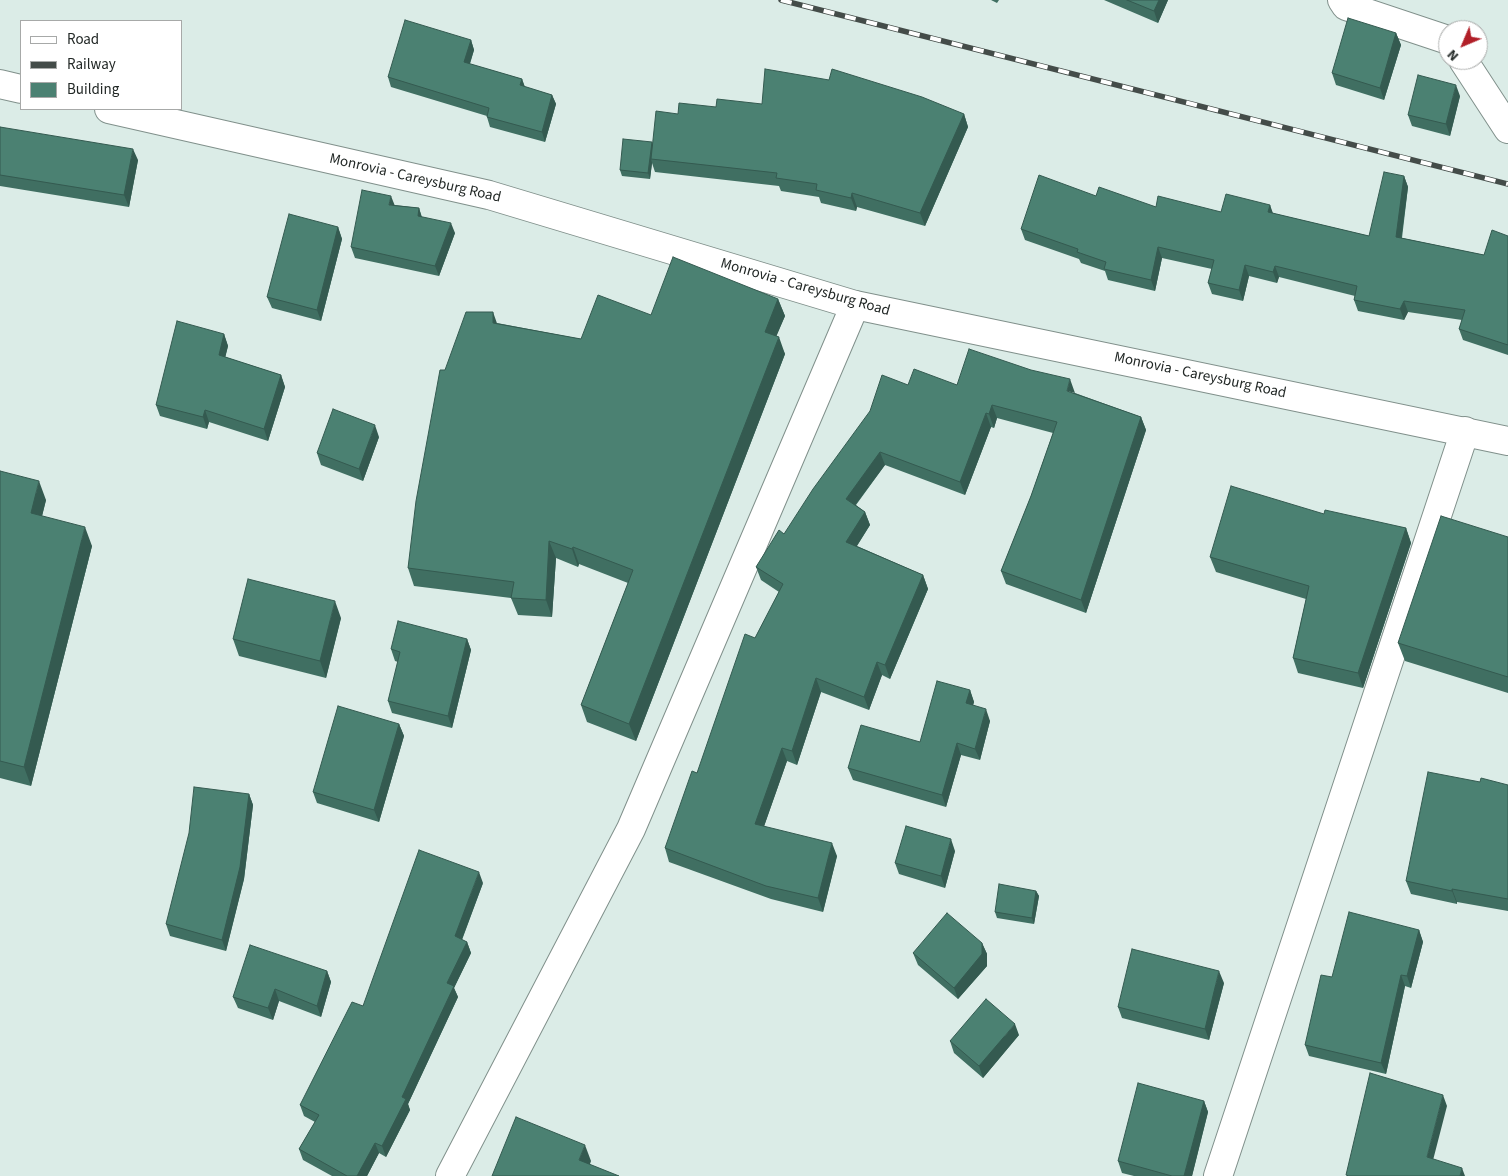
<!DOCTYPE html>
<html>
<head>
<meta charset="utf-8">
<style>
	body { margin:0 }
	#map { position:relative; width:1508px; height:1176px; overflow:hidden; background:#dbece7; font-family:"Source Sans 3",sans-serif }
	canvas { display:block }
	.legend { position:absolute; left:20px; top:20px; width:162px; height:90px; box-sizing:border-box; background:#fff; border:1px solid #a7a9a8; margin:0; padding:6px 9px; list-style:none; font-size:15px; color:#222826 }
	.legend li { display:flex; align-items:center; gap:10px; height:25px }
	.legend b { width:25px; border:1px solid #a7a9a8 }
	.north { position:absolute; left:1438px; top:20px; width:50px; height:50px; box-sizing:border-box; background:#fff; border:1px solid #a7a9a8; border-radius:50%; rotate:225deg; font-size:14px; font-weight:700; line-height:20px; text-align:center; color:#222826 }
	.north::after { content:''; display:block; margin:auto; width:18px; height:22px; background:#b11f28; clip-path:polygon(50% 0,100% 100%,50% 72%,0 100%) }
</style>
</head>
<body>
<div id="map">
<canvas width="1508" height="1176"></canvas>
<ul class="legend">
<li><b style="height:6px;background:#fff"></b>Road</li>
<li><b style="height:6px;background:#444c49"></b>Railway</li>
<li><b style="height:14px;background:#4b8172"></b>Building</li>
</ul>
<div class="north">N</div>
</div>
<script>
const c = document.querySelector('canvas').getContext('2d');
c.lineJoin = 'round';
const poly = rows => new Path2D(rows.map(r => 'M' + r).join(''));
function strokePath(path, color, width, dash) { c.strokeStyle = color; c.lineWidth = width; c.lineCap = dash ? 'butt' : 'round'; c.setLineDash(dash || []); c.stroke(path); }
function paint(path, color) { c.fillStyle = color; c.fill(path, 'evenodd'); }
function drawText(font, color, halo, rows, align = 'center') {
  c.font = font + ' "Source Sans 3",sans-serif'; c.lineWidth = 4; c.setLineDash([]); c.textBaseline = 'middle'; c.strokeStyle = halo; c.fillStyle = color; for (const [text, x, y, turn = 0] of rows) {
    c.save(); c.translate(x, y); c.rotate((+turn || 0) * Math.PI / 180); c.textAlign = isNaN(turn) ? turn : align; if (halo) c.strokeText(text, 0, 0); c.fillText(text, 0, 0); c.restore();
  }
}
const street = poly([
	[1342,0,1346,6,1448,40],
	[1463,60,1508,129],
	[450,1176,631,829,855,305],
	[1218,1176,1465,431]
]);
const secondary = poly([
	[0,84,21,89],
	[109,109,489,195,855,305,1508,441]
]);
strokePath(street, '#80908b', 30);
strokePath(secondary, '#80908b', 30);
strokePath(street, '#fff', 28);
strokePath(secondary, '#fff', 28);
const rail = poly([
	[781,0,1508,184]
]);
strokePath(rail, '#444c49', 5.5);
strokePath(rail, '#fff', 4, [11]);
paint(poly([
	[991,0,999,0,997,3],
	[1104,0,1168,0,1158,23],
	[1396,33,1401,45,1384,100,1336,85,1332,73],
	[471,40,474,50,470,64,522,79,525,87,552,95,556,104,545,142,490,127,487,117,487,116,391,87,388,77],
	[1460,96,1450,136,1412,126,1408,115],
	[762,104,964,114,968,127,925,226,857,207,856,211,821,203,819,197,781,191,779,186,655,172,652,163,650,179,622,176,620,170,652,142,652,144,678,114,716,107],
	[0,127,138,160,129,207,0,186],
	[1404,176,1408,187,1402,238,1484,255,1508,236,1508,355,1463,340,1459,329,1462,320,1408,312,1404,320,1358,311,1354,300,1355,296,1279,277,1277,283,1249,276,1243,301,1212,294,1208,283,1212,269,1162,258,1155,291,1108,280,1105,271,1081,263,1079,259,1025,240,1021,229,1096,196,1156,207,1221,212,1270,205,1272,213,1369,236],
	[395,205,419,208,422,217,455,233,439,276,355,258,351,247],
	[338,227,342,239,321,321,272,308,267,297],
	[778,299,785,316,776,336,785,354,636,741,587,722,581,705,628,583,579,564,578,567,556,558,552,617,518,615,511,598,414,586,408,568,445,370,497,323,581,339,651,315],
	[224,334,228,346,225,357,281,375,285,387,268,441,209,422,207,429,160,416,156,405],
	[908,385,957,385,1075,393,1141,417,1146,430,1086,613,1006,584,1001,571,1031,496,1053,433,997,418,994,428,991,427,965,495,885,465,856,505,865,512,870,525,857,546,923,575,928,589,890,679,882,675,869,710,821,692,797,765,787,761,764,826,837,856,823,912,771,899,669,862,665,848,755,638,779,592,761,580,756,567,784,534],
	[379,437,363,481,321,465,317,453],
	[0,471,46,500,42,516,92,546,31,786,0,778],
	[1324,514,1406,528,1411,543,1363,688,1298,673,1293,658,1306,599,1216,572,1210,557],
	[1508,537,1508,693,1405,661,1398,643],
	[341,618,326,678,239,656,233,639],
	[467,639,471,650,452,728,392,713,388,701,398,662,395,661,391,649],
	[970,690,974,702,973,705,990,721,980,760,961,755,946,807,853,780,848,768,920,742],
	[399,724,404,736,379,822,317,803,313,792],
	[1508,785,1508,911,1457,902,1457,904,1411,894,1406,881],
	[249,794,253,805,244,879,226,951,170,936,166,924],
	[955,851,945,888,899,874,895,863],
	[483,883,462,940,467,942,471,953,454,988,458,997,408,1104,410,1110,386,1157,379,1153,367,1176,332,1176,303,1160,299,1149,315,1122,304,1116,300,1105,363,1006],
	[1036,891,1039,896,1034,924,997,918,995,912],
	[1419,930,1423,942,1411,988,1405,986,1386,1074,1309,1056,1305,1045,1332,977],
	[982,943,987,954,987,966,958,999,918,965,913,953],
	[327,971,331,982,321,1017,279,1001,273,1020,238,1008,233,997],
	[1224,983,1209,1040,1122,1018,1118,1007],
	[1019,1035,983,1078,954,1053,950,1041],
	[1204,1101,1208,1112,1192,1176,1134,1176,1122,1173,1118,1161]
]), '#406f62');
paint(poly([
	[1159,0,1168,0,1158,23,1154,11],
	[1396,33,1401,45,1384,100,1380,88],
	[471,40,474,50,467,72,464,62],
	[522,79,525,88,520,85],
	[1456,85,1460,96,1450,136,1446,124],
	[552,95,556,104,545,142,542,132],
	[964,114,968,127,925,226,920,213],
	[652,142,654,148,651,159,652,163,650,179,648,173],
	[133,149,138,160,129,207,124,195],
	[1404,176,1408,187,1400,248,1396,237],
	[852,193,857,207,856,211,851,198],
	[391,196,395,206,389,205],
	[1270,205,1274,216,1268,212],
	[419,208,422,219,418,216],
	[451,223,455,233,439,276,435,266],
	[338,227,342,239,321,321,317,310],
	[1158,247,1162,258,1155,291,1151,280],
	[1245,265,1249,276,1243,301,1239,290],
	[1275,266,1279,277,1277,283,1273,272],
	[778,299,785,316,771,349,765,332],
	[1404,301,1408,312,1404,320,1400,309],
	[493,312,499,329,493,323],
	[224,334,228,346,223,367,219,355],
	[779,337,785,354,636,741,629,724],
	[281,375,285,387,268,441,264,429],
	[1070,379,1075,393,1067,391],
	[992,405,997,418,994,428,989,414],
	[205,410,209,422,207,429,203,417],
	[986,413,991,427,965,495,960,482],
	[1141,417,1146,430,1086,613,1081,600],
	[375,425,379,437,363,481,359,469],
	[880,452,885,465,850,512,846,499],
	[39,481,46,500,38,532,31,513],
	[865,512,870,525,851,555,846,542],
	[85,527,92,546,31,786,24,767],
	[1406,528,1411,543,1363,688,1358,673],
	[549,541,556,558,552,617,546,600],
	[573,547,579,564,578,567,572,549],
	[923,575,928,589,890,679,885,665],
	[335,601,341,618,326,678,320,661],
	[467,639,471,650,452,728,448,716],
	[877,662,882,675,869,710,864,697],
	[816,678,821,692,797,765,792,751],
	[970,690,974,702,970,715,966,703],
	[986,709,990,721,980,760,975,749],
	[399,724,404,736,379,822,374,810],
	[957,743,961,755,946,807,942,795],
	[782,748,787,761,760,838,755,824],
	[249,794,253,805,244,879,226,951,222,940],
	[951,839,955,851,945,888,941,876],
	[832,843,837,856,823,912,818,898],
	[479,872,483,883,459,947,455,936],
	[1452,889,1457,902,1457,904,1452,891],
	[1036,891,1039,896,1034,924,1032,918],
	[1419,930,1423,942,1411,988,1407,976],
	[467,942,471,953,454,988,458,997,408,1104,410,1110,386,1157,382,1146,447,983],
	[982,943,987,954,987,966,958,999,954,988],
	[327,971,331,982,321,1017,317,1006],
	[1219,971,1224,983,1209,1040,1205,1029],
	[1401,975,1405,986,1386,1074,1381,1063],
	[275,989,279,1001,273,1020,268,1008],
	[1015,1024,1019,1035,983,1078,979,1066],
	[1443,1095,1447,1106,1431,1168,1427,1157],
	[1204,1101,1208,1112,1192,1176,1184,1176],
	[375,1143,379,1153,367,1176,357,1176],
	[585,1145,591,1161,586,1176,579,1160],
	[1462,1168,1465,1176,1460,1176]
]), '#345a50');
const building = poly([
	[1127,0,1159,0,1154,11,1127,0],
	[1348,18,1396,33,1380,88,1332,73,1348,18],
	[405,20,471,40,464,62,522,79,520,85,552,95,542,132,487,117,489,108,388,77,405,20],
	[765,69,829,80,832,69,922,97,964,114,920,213,852,193,851,198,816,190,817,184,776,178,777,173,651,159,656,111,678,114,679,103,716,107,717,99,762,104,765,69],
	[1418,75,1456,85,1446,124,1408,115,1418,75],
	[0,127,133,149,124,195,0,175,0,127],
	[623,139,652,142,648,173,620,170,623,139],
	[1384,172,1404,176,1396,237,1484,255,1492,230,1508,236,1508,345,1459,329,1465,310,1404,301,1400,309,1354,300,1357,286,1275,266,1273,272,1245,265,1239,290,1208,283,1214,260,1158,247,1151,280,1104,269,1106,262,1077,252,1078,249,1021,229,1039,175,1096,196,1099,187,1156,207,1158,196,1221,212,1226,194,1270,205,1268,212,1369,236,1384,172],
	[362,190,391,196,389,205,419,208,418,216,451,223,435,266,351,247,362,190],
	[289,214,338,227,317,310,267,297,289,214],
	[673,257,778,299,765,332,779,337,629,724,581,705,633,570,573,547,572,549,549,541,546,600,511,598,514,582,408,568,416,501,440,370,445,370,466,312,493,312,493,323,581,339,598,295,651,315,673,257],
	[177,321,224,334,219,355,281,375,264,429,205,410,203,417,156,405,177,321],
	[969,349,1031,370,1070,379,1067,391,1141,417,1081,600,1001,571,1031,496,1057,422,992,405,989,414,986,413,960,482,880,452,846,499,865,512,846,542,923,575,885,665,877,662,864,697,816,678,792,751,782,748,755,824,832,843,818,898,766,886,665,848,692,771,697,773,745,634,755,638,783,584,756,567,779,530,784,534,813,489,870,411,882,375,908,385,914,369,957,385,969,349],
	[333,409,375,425,359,469,317,453,333,409],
	[0,471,39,481,31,513,85,527,24,767,0,761,0,471],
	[1231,486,1324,514,1325,510,1406,528,1358,673,1293,658,1309,586,1210,557,1231,486],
	[1441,516,1508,537,1508,677,1398,643,1441,516],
	[248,579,335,601,320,661,233,639,248,579],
	[398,621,467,639,448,716,388,701,400,652,391,649,398,621],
	[937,681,970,690,966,703,986,709,975,749,957,743,942,795,848,768,861,725,920,742,937,681],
	[338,706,399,724,374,810,313,792,338,706],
	[1428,772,1480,782,1481,778,1508,785,1508,899,1452,889,1452,891,1406,881,1428,772],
	[194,787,249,794,240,867,222,940,166,924,189,833,194,787],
	[906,826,951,839,941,876,895,863,906,826],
	[419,850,479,872,455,936,467,942,447,983,454,986,402,1097,406,1099,382,1146,375,1143,357,1176,347,1176,299,1149,319,1115,300,1105,352,1002,363,1006,419,850],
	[999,884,1036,891,1032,918,995,912,999,884],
	[1349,912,1419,930,1407,976,1401,975,1381,1063,1305,1045,1321,975,1332,977,1349,912],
	[947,913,982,943,982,954,954,988,913,953,947,913],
	[250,945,327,971,317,1006,275,989,268,1008,233,997,250,945],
	[1132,949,1219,971,1205,1029,1118,1007,1132,949],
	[986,999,1015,1024,979,1066,950,1041,986,999],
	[1370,1073,1443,1095,1427,1157,1462,1168,1460,1176,1349,1176,1346,1175,1370,1073],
	[1138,1083,1204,1101,1184,1176,1172,1176,1118,1161,1138,1083],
	[516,1117,585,1145,579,1160,619,1176,492,1176,516,1117]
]);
paint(building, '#4b8172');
strokePath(building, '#345a50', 1);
drawText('15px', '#222826', '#fff', [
	["Monrovia - Careysburg Road",415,179,13],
	["Monrovia - Careysburg Road",805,288,16],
	["Monrovia - Careysburg Road",1200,376,12]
]);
</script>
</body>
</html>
